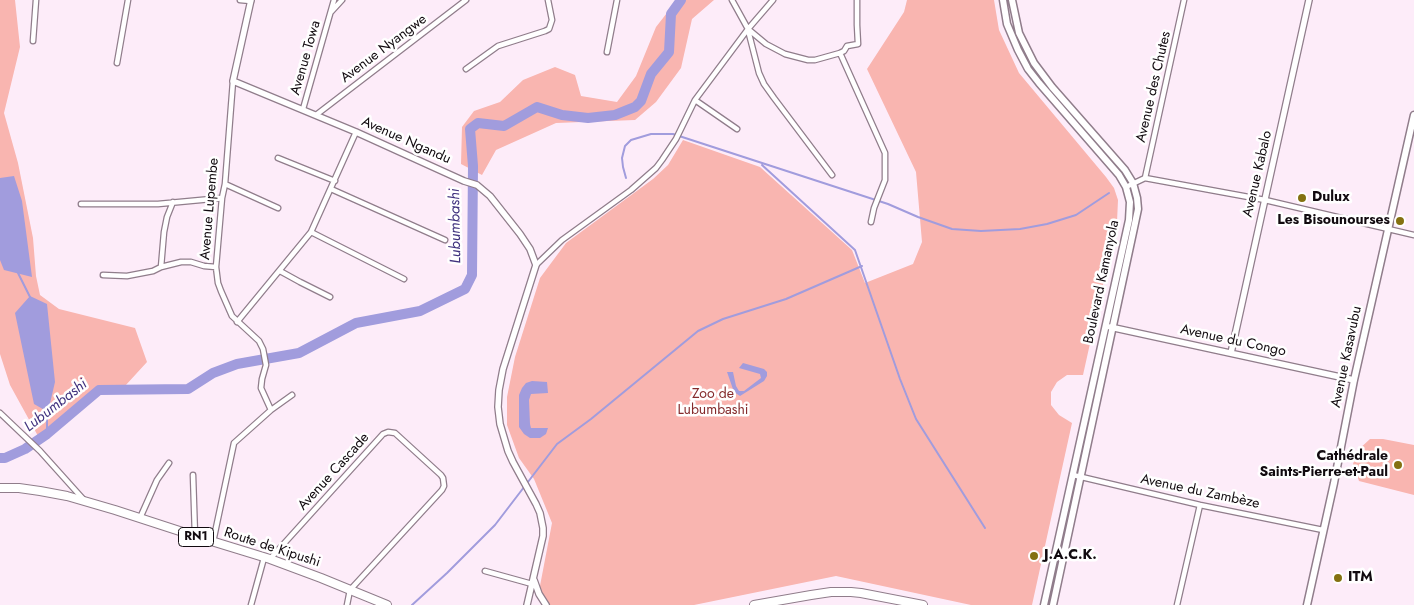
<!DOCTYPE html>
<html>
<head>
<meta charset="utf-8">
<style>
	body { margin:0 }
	canvas { display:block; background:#fdecf9 }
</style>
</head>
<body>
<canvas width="1414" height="605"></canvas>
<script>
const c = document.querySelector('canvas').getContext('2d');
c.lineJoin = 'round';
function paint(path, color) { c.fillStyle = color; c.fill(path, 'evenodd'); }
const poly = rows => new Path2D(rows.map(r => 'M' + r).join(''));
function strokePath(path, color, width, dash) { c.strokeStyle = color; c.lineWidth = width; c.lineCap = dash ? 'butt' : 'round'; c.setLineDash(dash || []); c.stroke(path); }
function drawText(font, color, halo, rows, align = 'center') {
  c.font = font + ' Jost,sans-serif'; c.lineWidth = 5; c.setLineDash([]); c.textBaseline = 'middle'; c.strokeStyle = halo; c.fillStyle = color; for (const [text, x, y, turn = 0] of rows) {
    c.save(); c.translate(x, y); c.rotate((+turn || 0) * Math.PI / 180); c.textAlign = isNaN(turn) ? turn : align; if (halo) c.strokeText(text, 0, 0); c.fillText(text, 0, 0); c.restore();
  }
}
paint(poly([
	[0,0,15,0,20,47,4,113,18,163,33,238,36,276,40,295,59,309,135,328,147,362,125,386,99,388,67,417,38,436,10,385,0,354],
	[677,0,714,0,692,19,681,68,656,102,635,120,556,123,496,150,482,175,461,164,462,127,474,111,500,102,523,80,555,67,575,75,581,96,617,102,636,76,656,27],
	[907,0,994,0,999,30,1019,73,1106,177,1114,188,1118,200,1117,222,1083,375,1067,375,1057,382,1051,392,1051,405,1059,415,1072,423,1032,605,971,605,836,576,694,605,550,605,539,591,552,523,534,479,519,458,507,425,507,397,515,357,540,278,566,243,653,179,668,165,683,140,760,167,852,250,865,283,913,264,922,242,916,172,867,69,904,12],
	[1370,439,1383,439,1414,445,1414,495,1359,481,1353,464,1358,450]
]), '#f9b5b0');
paint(poly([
	[14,176,22,201,32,277,4,270,0,260,0,178],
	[30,296,47,304,55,382,48,412,34,404,15,313],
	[743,363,764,369,767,372,767,376,764,381,740,396,734,392,727,372,733,372,736,386,739,391,744,391,761,378,760,374,739,368],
	[532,381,547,382,548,393,531,394,529,400,530,424,531,428,548,428,546,434,540,438,530,438,524,434,519,427,519,395,522,388,526,383]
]), '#a19cdd');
strokePath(poly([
	[762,165,855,250,900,379,916,419,985,528],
	[626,178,623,167,622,158,625,146,631,140,651,134,673,134,888,204,918,217,952,229,981,231,1020,229,1047,224,1076,215,1109,193],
	[18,273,30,297],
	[47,434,47,411],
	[412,605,447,573,495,525,557,444,591,419,698,331,723,319,786,299,862,266]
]), '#a19cdd', 2);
strokePath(poly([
	[0,458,5,458,25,449,47,434,99,390,188,389,213,373,237,364,299,353,356,323,420,311,465,289,472,275,473,166,470,129,478,123,504,126,537,107,562,115,588,118,615,115,635,107,641,101,651,74,669,52,671,14,681,0]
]), '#a19cdd', 10);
const minor = poly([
	[240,0,251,1],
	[732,0,748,29,766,44,785,54,808,60,815,60,840,53,844,51,847,46,858,44,857,25,857,0],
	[331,12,342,0],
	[748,30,759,73,764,84,774,98,832,175],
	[33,41,36,0],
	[607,52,617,0],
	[840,53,885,153,885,180,874,208,871,222],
	[117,63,128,0],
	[466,69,498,46,545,31,549,29,552,20,548,0],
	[233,81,225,184,222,198,216,267,218,283,221,291,232,316,259,341,263,349,266,365,262,379,261,388,271,410],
	[695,100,737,129],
	[303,109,334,0],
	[316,115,466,0],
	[278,158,335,181],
	[1145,178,1184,0],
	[225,184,278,208],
	[1126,187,1145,178,1265,200,1414,235],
	[331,189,445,240],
	[81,204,158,204,222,198],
	[311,232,404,279],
	[536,265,562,240,631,190,656,168,662,160,676,139,695,100,748,29,773,0],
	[161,267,164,232,167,217,173,202],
	[280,271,300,282,330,297],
	[103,275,127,276,153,271,161,267,181,262,191,262,204,266,216,267],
	[237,322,311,232,356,132],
	[0,413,40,451,84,500],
	[193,475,195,536],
	[1073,475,1200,505,1323,530],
	[140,518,157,480,169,463],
	[213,542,234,443,271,410,292,395],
	[270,559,383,434,388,432,395,433,441,475,443,478,444,486,442,490,350,590,347,605],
	[485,571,532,584],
	[251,605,264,558],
	[1177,605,1200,505]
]);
const tertiary = poly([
	[251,0,233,81,356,132,464,181,477,185,490,196,520,234,530,249,536,265,503,369,499,390,498,407,500,424,508,451,513,462,536,504,540,513,543,528,543,536,527,605],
	[1110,327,1354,380],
	[1231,353,1309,0],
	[534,580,539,594,546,605]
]);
const secondary = poly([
	[1003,0,1007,24,1018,50,1028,69,1039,83,1119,175,1126,187,1130,202,1129,220,1044,605],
	[1012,0,1019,33,1034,63,1052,87,1125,170,1133,183,1137,198,1138,209,1134,228,1053,605],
	[1307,605,1334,483,1354,380,1414,115]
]);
const trunk = poly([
	[0,488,19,488,40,491,67,496,115,510,195,536,270,559,321,578,387,605],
	[754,605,811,595,831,592,851,592,861,593,923,605]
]);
strokePath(minor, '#907d8b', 7);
strokePath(tertiary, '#907d8b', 8);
strokePath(secondary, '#907d8b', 9);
strokePath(trunk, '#907d8b', 10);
strokePath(minor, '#fff', 4.5);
strokePath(tertiary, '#fff', 5.5);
strokePath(secondary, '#fff', 6);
strokePath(trunk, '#fff', 8);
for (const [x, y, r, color] of [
	[1302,198,5,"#847111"],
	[1400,221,5,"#847111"],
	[1398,465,5,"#847111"],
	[1034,556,5,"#847111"],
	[1338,578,5,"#847111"]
]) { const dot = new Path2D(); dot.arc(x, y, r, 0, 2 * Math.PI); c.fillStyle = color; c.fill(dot); strokePath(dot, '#fff', 2); }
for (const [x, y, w] of [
	[196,537,35]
]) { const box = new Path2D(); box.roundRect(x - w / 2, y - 9.5, w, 19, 4); c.fillStyle = '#fff'; c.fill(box); strokePath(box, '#110a0f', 1); }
drawText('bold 12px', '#110a0f', null, [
	["RN1",196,537]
]);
drawText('14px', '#110a0f', '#fff', [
	["Avenue Nyangwe",384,49,-37],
	["Avenue Towa",306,58,-74],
	["Avenue des Chutes",1154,87,-77],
	["Avenue Ngandu",406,141,24],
	["Avenue Kabalo",1258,174,-77],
	["Avenue Lupembe",210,209,-85],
	["Boulevard Kamanyola",1102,282,-78],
	["Avenue du Congo",1233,341,12],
	["Avenue Kasavubu",1347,357,-78],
	["Avenue Cascade",334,472,-48],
	["Avenue du Zambèze",1200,492,12],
	["Route de Kipushi",272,548,18]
]);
drawText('bold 14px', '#110a0f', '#fff', [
	["Dulux",1312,198],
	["Les Bisounourses",1390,221,"right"],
	["Cathédrale",1388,457,"right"],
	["Saints-Pierre-et-Paul",1388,473,"right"],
	["J.A.C.K.",1044,556],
	["ITM",1348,578]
], 'left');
drawText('14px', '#842a2b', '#fff', [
	["Zoo de",713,395],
	["Lubumbashi",713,411]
]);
drawText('italic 15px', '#40327e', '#fff', [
	["Lubumbashi",456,226,-91],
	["Lubumbashi",56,406,-38]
]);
</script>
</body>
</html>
